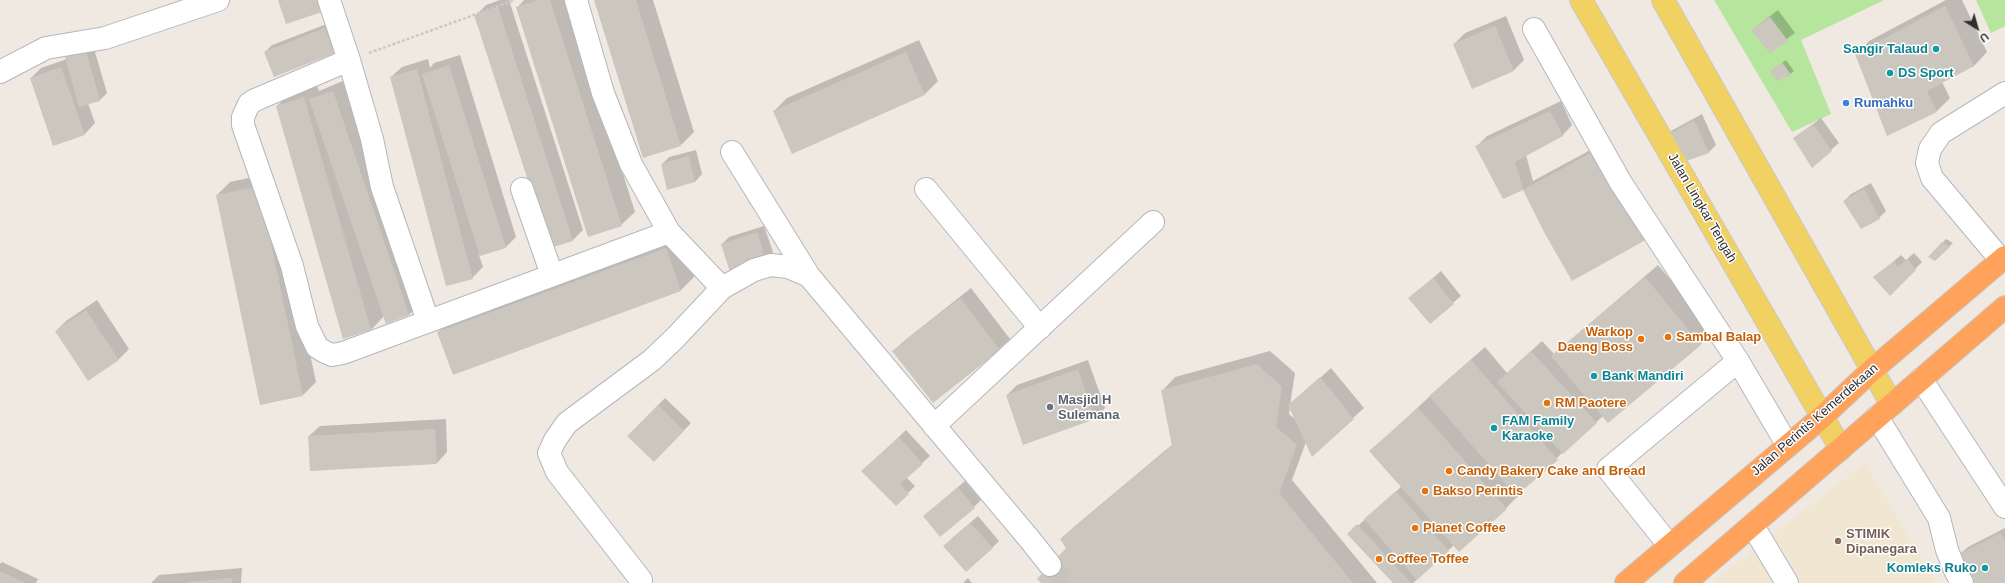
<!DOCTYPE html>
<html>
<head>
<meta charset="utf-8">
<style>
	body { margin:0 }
	#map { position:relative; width:2005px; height:583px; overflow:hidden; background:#efe9e1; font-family:Arial,sans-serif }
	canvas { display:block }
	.north { position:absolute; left:1957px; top:8px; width:40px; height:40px; -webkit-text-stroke:3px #fff; paint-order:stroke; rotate:143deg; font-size:11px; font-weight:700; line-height:16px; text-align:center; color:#2e2e2e }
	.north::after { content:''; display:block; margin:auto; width:14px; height:18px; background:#2e2e2e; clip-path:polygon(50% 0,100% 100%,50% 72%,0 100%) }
</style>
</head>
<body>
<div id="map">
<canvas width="2005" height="583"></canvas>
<div class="north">U</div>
</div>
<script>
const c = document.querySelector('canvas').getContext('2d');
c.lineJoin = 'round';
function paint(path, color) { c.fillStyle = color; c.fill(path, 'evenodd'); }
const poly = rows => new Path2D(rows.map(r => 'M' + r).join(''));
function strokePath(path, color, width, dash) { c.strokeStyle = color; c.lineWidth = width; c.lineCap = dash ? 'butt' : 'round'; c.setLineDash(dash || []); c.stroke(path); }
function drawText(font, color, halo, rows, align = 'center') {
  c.font = font + ' Arial,sans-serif'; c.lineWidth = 3; c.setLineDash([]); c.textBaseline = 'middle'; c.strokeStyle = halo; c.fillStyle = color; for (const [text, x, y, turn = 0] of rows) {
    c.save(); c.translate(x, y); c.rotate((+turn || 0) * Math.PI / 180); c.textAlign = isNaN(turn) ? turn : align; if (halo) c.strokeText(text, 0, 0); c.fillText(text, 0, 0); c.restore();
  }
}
paint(poly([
	[1865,463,1936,583,1711,583]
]), '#f0e6d1');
paint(poly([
	[1714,0,1884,0,1801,40,1831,114,1792,132],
	[1976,0,2005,0,2005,26,1991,33]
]), '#b6e59e');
paint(poly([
	[500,0,509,0,583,230,573,240,551,247,476,15,486,5],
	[524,0,568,0,635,212,621,225,517,8],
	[595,0,653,0,694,132,681,145],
	[1946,0,1962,0,1987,52,1974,66,1942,82,1950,98,1937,111,1856,55,1869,41],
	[1778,10,1795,33,1770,51,1752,30],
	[1506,16,1524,60,1513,71,1454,44,1465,33],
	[332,22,342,45,334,52,265,52,272,45],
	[919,40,938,81,924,95,774,111,787,98],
	[93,45,107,93,100,100,88,103,95,123,85,134,31,78,41,68,67,59,66,57,73,50],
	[460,55,516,237,506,247,479,255,483,267,472,278,391,77,402,67,428,59,430,68,434,63],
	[1786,60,1794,71,1790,74,1775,68],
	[343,81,419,304,409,315,386,322,384,316,371,330,277,106,290,93,317,85,319,91],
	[1561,101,1572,125,1562,136,1526,155,1533,181,1607,141,1546,233,1523,189,1503,198,1476,147,1487,136],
	[1702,114,1716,145,1709,152,1664,138,1671,131],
	[1821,118,1839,143,1812,166,1794,138],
	[696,150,702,174,695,182,662,164,669,157],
	[272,173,316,382,303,395,217,195,230,182],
	[1871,183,1886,211,1879,218,1844,201,1851,194],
	[764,226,773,252,766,259,722,244,729,237],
	[679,235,694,277,681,290,453,373,438,332,452,319],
	[1946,239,1953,243,1935,260,1930,256],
	[1914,253,1922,262,1890,295,1875,277,1901,255,1906,260],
	[1658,265,1714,331,1701,344,1608,422,1603,416,1518,493,1519,495,1506,508,1454,545,1413,583,1394,583,1349,534,1402,486,1371,451,1444,383,1485,347,1507,373,1542,341,1554,354],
	[1441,271,1461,296,1430,322,1410,298],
	[971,288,1010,339,999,349,933,402,893,351,904,341],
	[97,300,129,349,118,360,56,331,66,321],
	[1270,351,1295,373,1290,405,1331,368,1364,408,1312,455,1306,442,1292,480,1377,583,1042,583,1067,549,1061,539,1075,526,1173,444,1162,391,1175,377],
	[1290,407,1296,420,1289,414],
	[1088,360,1105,408,1095,418,1007,395,1017,385],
	[665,398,691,423,654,461,628,436],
	[446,419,447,452,437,463,309,436,320,426],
	[906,430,930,456,906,477,915,486,908,493,870,464],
	[965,481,981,500,974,507,924,516],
	[978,516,999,541,992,548,951,539],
	[2005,528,2005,583,1973,583,1960,554,1968,547],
	[2,562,38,579,36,583,0,583,0,564],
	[242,568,241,583,151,583,159,575],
	[968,578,972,583,963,583]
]), '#0003');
paint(poly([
	[278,0,321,0,325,11,286,24],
	[539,0,550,0,622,226,588,237,516,7],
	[594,0,636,0,681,146,643,158],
	[1945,6,1974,66,1927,91,1937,112,1887,136,1855,54],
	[498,7,573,241,550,248,474,15],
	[1770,17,1788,41,1770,53,1751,30],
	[1495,26,1514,71,1472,89,1453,44],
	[325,28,335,53,274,77,264,52],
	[86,51,100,101,79,107,65,57],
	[906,52,925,95,792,154,773,111],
	[1782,62,1791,75,1777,81,1770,72],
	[449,65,506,248,480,256,422,74],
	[61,67,85,135,53,146,30,78],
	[417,69,473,279,446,286,390,77],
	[333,91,409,315,386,324,309,99],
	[304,97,371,330,343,339,276,106],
	[1550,111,1563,136,1515,162,1523,190,1503,199,1475,146],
	[1694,120,1709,153,1678,164,1663,138],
	[1813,124,1832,151,1812,168,1793,138],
	[1596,150,1651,237,1572,281,1545,234,1523,190],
	[689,156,695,182,667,190,661,164],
	[259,186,303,396,260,405,216,195],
	[1864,189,1880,219,1861,229,1843,201],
	[757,232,766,260,730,272,721,244],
	[1942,242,1950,247,1935,261,1928,257],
	[666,248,681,291,453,375,437,332],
	[1907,259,1916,270,1890,296,1873,277,1894,261,1898,267],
	[1645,277,1701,345,1608,423,1551,356],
	[1433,278,1454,304,1430,324,1408,298],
	[960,298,1000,350,933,403,892,351],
	[86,310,119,360,88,381,55,331],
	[1531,351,1597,423,1563,454,1497,382],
	[1471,360,1558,460,1516,496,1429,396],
	[1257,364,1282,387,1276,427,1297,445,1279,493,1353,583,1041,583,1037,579,1066,548,1060,539,1172,446,1161,390],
	[1078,369,1095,419,1023,445,1006,395],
	[1320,377,1354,419,1312,457,1288,405],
	[658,405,684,431,654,462,627,436],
	[1418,408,1507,509,1459,552,1369,451],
	[435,429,437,464,310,471,308,436],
	[899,437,923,464,900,484,909,494,896,506,861,471],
	[958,487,975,508,940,537,923,516],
	[1396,491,1449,551,1417,580,1364,519],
	[970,523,993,548,966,572,943,546],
	[1357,524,1411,583,1393,583,1347,534],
	[2001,533,2005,542,2005,583,1972,583,1959,554],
	[0,571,25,583,0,583],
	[232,578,232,583,188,583,188,582]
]), '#cbc7bf');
strokePath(poly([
	[1050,565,1065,583]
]), '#c8c4bd', 22, [22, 11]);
const minor = poly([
	[329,0,349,60,372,139,382,187,428,321],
	[576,0,603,93,631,164,669,232,722,288],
	[1534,29,1621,183,1738,361,1788,446],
	[349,60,255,100,249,104,243,117,243,125,292,266,307,326,317,347,325,352,332,355,343,353,669,232],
	[0,72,46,48,105,38,218,0],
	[732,152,809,276,1031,541,1050,565],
	[522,189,552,275],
	[926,189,1040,328],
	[2001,260,1932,178,1927,163,1930,149,1941,133,2005,93],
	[1921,379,2005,507],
	[1877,417,1939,518,1947,550,1955,570,1962,583],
	[934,426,1153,222],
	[1753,526,1787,583],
	[1669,545,1608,469,1738,361],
	[641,580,557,472,549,453,555,440,567,423,652,360,675,338,722,288,754,270,771,265,788,267,809,276]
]);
const major = poly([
	[1581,0,1841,449],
	[1663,0,1892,405]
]);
const highway = poly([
	[1626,583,1822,417,1872,370,2005,257],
	[1685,583,2005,307]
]);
strokePath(minor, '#b4b7c1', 24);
strokePath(major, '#c9c9c9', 24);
strokePath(highway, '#c9c9c9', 24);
strokePath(poly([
	[369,53,515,0]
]), '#c9c9c9', 2.5, [3, 2]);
strokePath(minor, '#fff', 22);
strokePath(major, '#f2d163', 22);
strokePath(highway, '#ffa35c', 22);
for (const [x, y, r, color] of [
	[1936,49,4,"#0f9aa8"],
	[1890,73,4,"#0f9aa8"],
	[1846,103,4,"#3f7fe0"],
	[1668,337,4,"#e8710a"],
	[1641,339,4,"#e8710a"],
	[1594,376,4,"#0f9aa8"],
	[1547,403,4,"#e8710a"],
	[1050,407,4,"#6b7280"],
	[1494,428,4,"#0f9aa8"],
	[1449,471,4,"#e8710a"],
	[1425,491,4,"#e8710a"],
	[1415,528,4,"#e8710a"],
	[1838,541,4,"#8d6e63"],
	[1379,559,4,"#e8710a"],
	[1985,568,4,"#0f9aa8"]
]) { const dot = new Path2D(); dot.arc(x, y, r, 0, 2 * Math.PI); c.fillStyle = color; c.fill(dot); strokePath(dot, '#fff', 1.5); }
drawText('bold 13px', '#0d838f', '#fff', [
	["Sangir Talaud",1928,49,"right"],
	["DS Sport",1898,73],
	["Bank Mandiri",1602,376],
	["FAM Family",1502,421],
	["Karaoke",1502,436],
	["Komleks Ruko",1977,568,"right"]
], 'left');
drawText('bold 13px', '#366cbe', '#fff', [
	["Rumahku",1854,103]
], 'left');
drawText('13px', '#2e2e2e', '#fff', [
	["Jalan Lingkar Tengah",1702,208,60],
	["Jalan Perintis Kemerdekaan",1815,420,-41]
]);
drawText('bold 13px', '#c56008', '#fff', [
	["Warkop",1633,332,"right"],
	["Daeng Boss",1633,347,"right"],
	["Sambal Balap",1676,337],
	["RM Paotere",1555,403],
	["Candy Bakery Cake and Bread",1457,471],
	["Bakso Perintis",1433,491],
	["Planet Coffee",1423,528],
	["Coffee Toffee",1387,559]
], 'left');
drawText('bold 13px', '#5b616d', '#fff', [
	["Masjid H",1058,400],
	["Sulemana",1058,415]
], 'left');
drawText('bold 13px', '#785e54', '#fff', [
	["STIMIK",1846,534],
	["Dipanegara",1846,549]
], 'left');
</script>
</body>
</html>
